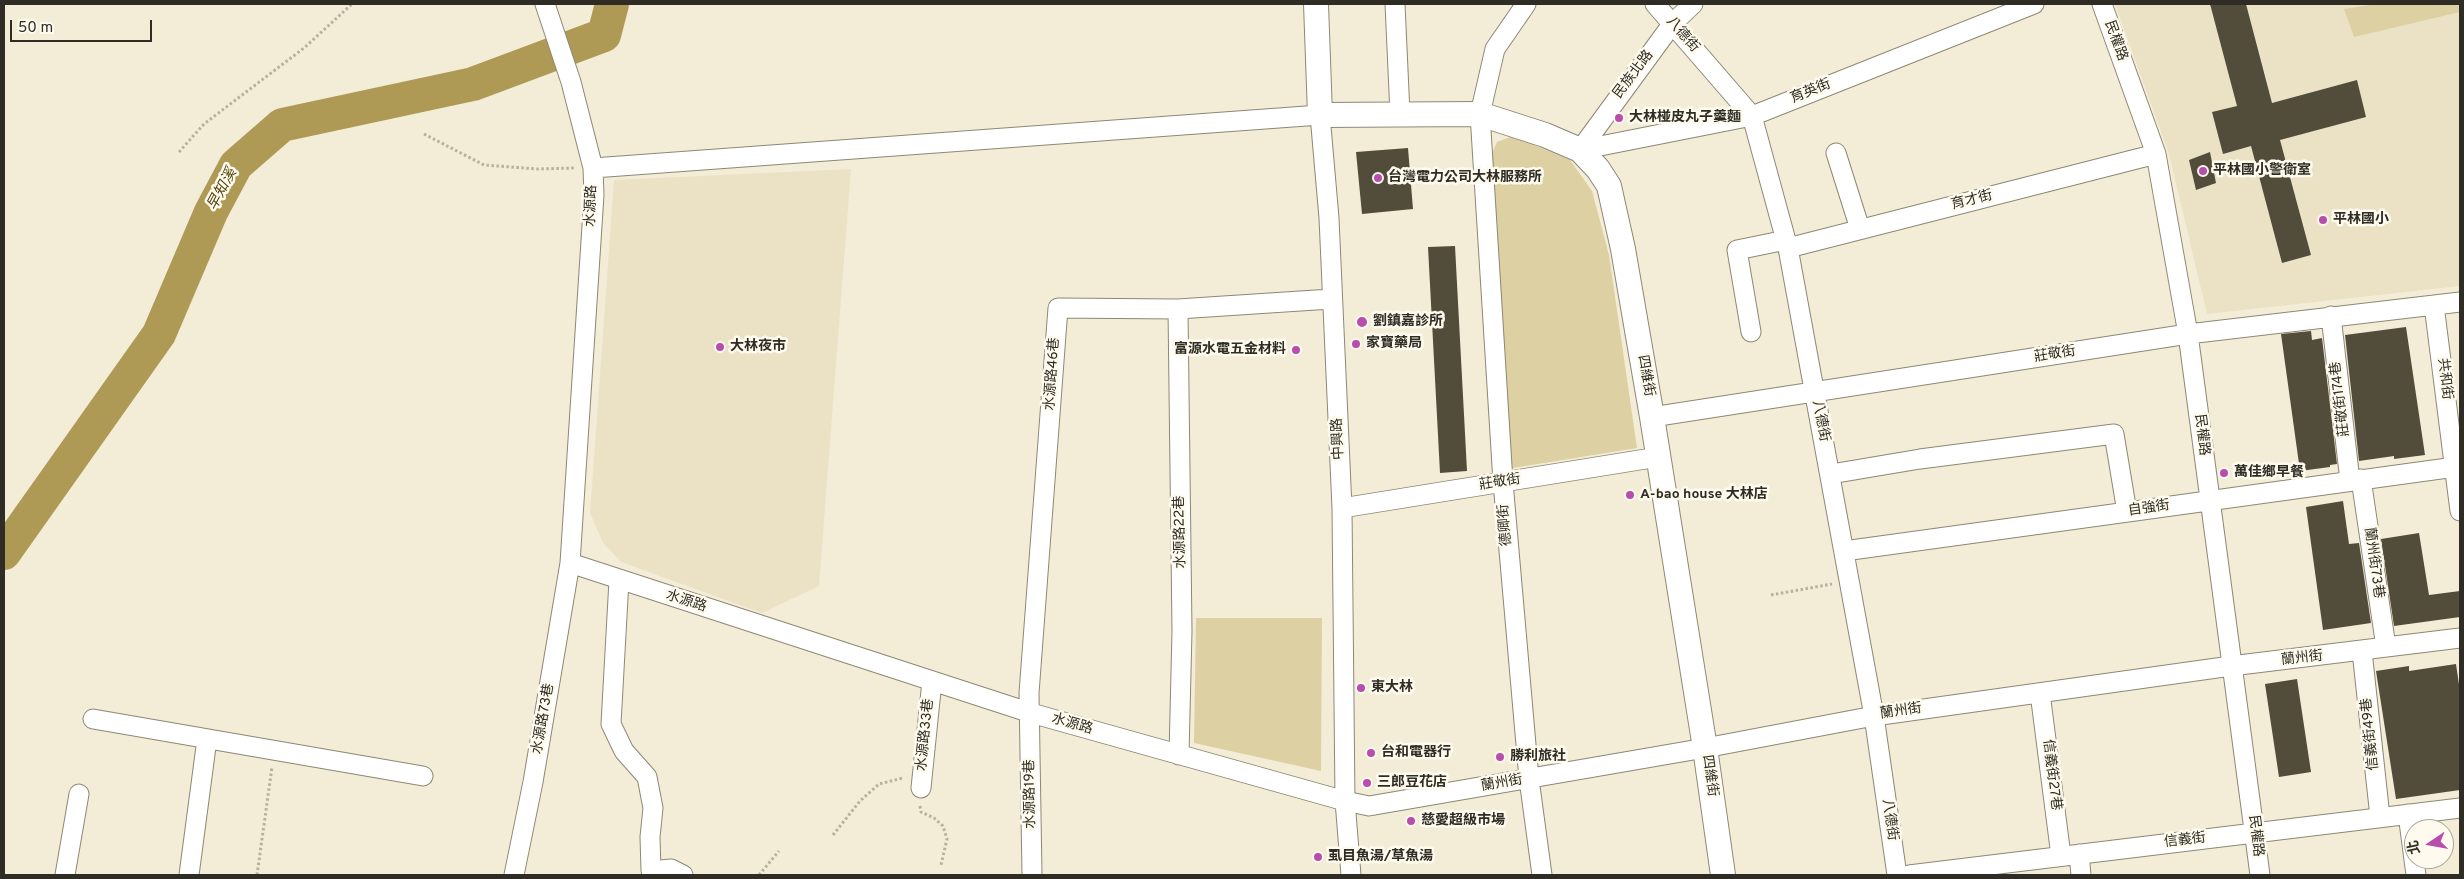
<!DOCTYPE html>
<html>
<head>
<meta charset="utf-8">
<style>
	body { margin:0 }
	#map { position:relative; width:2464px; height:879px; overflow:hidden; background:#f3edd8; font-family:Overpass,"Noto Sans TC",sans-serif }
	canvas { display:block }
	.frame { position:absolute; inset:0; border:5px solid #2e2c24; pointer-events:none }
	.north { position:absolute; left:2404px; top:819px; width:50px; height:50px; box-sizing:border-box; background:#fefaed; border:1px solid #aba89d; border-radius:50%; rotate:258deg; font-size:14px; font-weight:700; line-height:20px; text-align:center; color:#2e2c24 }
	.north::after { content:''; display:block; margin:auto; width:18px; height:22px; background:#b94dad; clip-path:polygon(50% 0,100% 100%,50% 72%,0 100%) }
	.scale { position:absolute; left:10px; top:20px; width:142px; height:22px; box-sizing:border-box; border:2px solid #2e2c24; border-top:0; padding-left:6px; font-size:15px; line-height:18px; white-space:nowrap; color:#2e2c24; -webkit-text-stroke:4px #fefaed; paint-order:stroke }
</style>
</head>
<body>
<div id="map">
<canvas width="2464" height="879"></canvas>
<div class="frame"></div>
<div class="north">北</div>
<div class="scale">50 m</div>
</div>
<script>
const c = document.querySelector('canvas').getContext('2d');
c.lineJoin = 'round';
function paint(path, color) { c.fillStyle = color; c.fill(path, 'evenodd'); }
const poly = rows => new Path2D(rows.map(r => 'M' + r).join(''));
function strokePath(path, color, width, dash) { c.strokeStyle = color; c.lineWidth = width; c.lineCap = dash ? 'butt' : 'round'; c.setLineDash(dash || []); c.stroke(path); }
function drawText(font, color, halo, rows, align = 'center') {
  c.font = font + ' Overpass,"Noto Sans TC",sans-serif'; c.lineWidth = 5; c.setLineDash([]); c.textBaseline = 'middle'; c.strokeStyle = halo; c.fillStyle = color; for (const [text, x, y, turn = 0] of rows) {
    c.save(); c.translate(x, y); c.rotate((+turn || 0) * Math.PI / 180); c.textAlign = isNaN(turn) ? turn : align; if (halo) c.strokeText(text, 0, 0); c.fillText(text, 0, 0); c.restore();
  }
}
paint(poly([
	[2115,4,2460,4,2460,286,2207,314,2169,154],
	[851,169,819,586,762,613,621,562,603,543,590,513,614,180]
]), '#ebe2c6');
paint(poly([
	[2377,4,2460,4,2460,12,2354,37,2344,9],
	[1513,136,1570,160,1592,191,1609,255,1637,448,1507,469,1490,158,1497,142],
	[1196,618,1322,618,1321,771,1194,743]
]), '#ddd0a3');
strokePath(poly([
	[4,553,159,334,211,212,236,165,282,125,473,84,604,35,612,4]
]), '#af9a55', 34);
paint(poly([
	[2210,4,2246,4,2272,103,2357,80,2366,117,2280,140,2311,255,2282,263,2251,146,2223,154,2212,112,2237,106],
	[1408,148,1413,209,1362,214,1356,152],
	[2210,152,2216,183,2196,190,2189,160],
	[1455,246,1467,471,1440,473,1428,247],
	[2406,327,2425,455,2394,459,2394,456,2359,461,2345,335],
	[2311,331,2312,340,2322,338,2337,464,2330,465,2330,467,2300,471,2281,334],
	[2343,501,2349,544,2359,543,2371,623,2323,630,2306,507],
	[2419,533,2429,595,2460,591,2460,617,2394,626,2381,539],
	[2456,664,2460,691,2460,790,2396,799,2376,671,2409,666,2409,671],
	[2297,679,2311,772,2279,777,2265,684]
]), '#524d3b');
const minor = poly([
	[1395,4,1400,114],
	[1526,4,1495,49,1480,114,1503,482,1529,779,1542,875],
	[1655,4,1752,116,1788,248,1874,716,1897,875],
	[2102,4,2156,154,2188,334,2260,875],
	[1580,150,1752,116,2034,4],
	[1580,150,1673,23,1693,4],
	[1836,153,1860,229],
	[593,168,1320,115,1329,218,1342,508,1345,801,1351,875],
	[1788,248,2156,154],
	[2434,305,2460,511],
	[1178,309,1182,631,1179,755],
	[2331,316,2350,481],
	[1751,332,1737,250,1786,240],
	[1652,417,2188,334,2460,302],
	[1831,474,1920,459,2114,434,2127,512],
	[2361,479,2386,647],
	[1342,508,1658,457],
	[1844,551,2455,467],
	[570,563,1031,713,1345,801,1369,806,1705,748,1874,716,2231,666,2460,638],
	[619,580,611,724,624,751,647,777,653,808,650,837,651,871,671,869,683,875],
	[2362,651,2380,817],
	[2040,693,2061,856],
	[93,719,423,776],
	[921,788,932,681],
	[2408,814,2416,875],
	[2079,854,2081,875],
	[65,875,79,794],
	[189,875,207,739],
	[514,875,533,782,570,563,594,195,593,168,571,82,545,4],
	[1032,875,1029,693,1058,308,1178,309,1331,299],
	[1909,875,2460,808]
]);
const major = poly([
	[1316,4,1320,115,1480,114,1545,135,1580,150,1598,169,1609,186,1623,249,1652,417,1705,748,1723,875]
]);
strokePath(minor, '#8d8774', 21);
strokePath(major, '#8d8774', 26);
strokePath(poly([
	[424,134,484,165,538,169,575,168],
	[179,152,204,124,304,48,352,4],
	[1771,595,1832,584],
	[920,806,921,812,934,818,943,826,947,839,941,865],
	[833,835,860,801,879,784,903,778],
	[257,875,272,767],
	[759,875,779,851]
]), '#b5b09f', 3, [2.5, 2.5]);
strokePath(minor, '#fff', 19);
strokePath(major, '#fff', 24);
for (const [x, y, r, color] of [
	[1619,118,5,"#b94dad"],
	[2203,171,5,"#b94dad"],
	[1378,178,5,"#b94dad"],
	[2323,220,5,"#b94dad"],
	[1362,322,6,"#b94dad"],
	[1356,344,5,"#b94dad"],
	[720,347,5,"#b94dad"],
	[1296,350,5,"#b94dad"],
	[2224,473,5,"#b94dad"],
	[1630,495,5,"#b94dad"],
	[1361,688,5,"#b94dad"],
	[1371,753,5,"#b94dad"],
	[1500,757,5,"#b94dad"],
	[1367,783,5,"#b94dad"],
	[1411,821,5,"#b94dad"],
	[1318,857,5,"#b94dad"]
]) { const dot = new Path2D(); dot.arc(x, y, r, 0, 2 * Math.PI); c.fillStyle = color; c.fill(dot); strokePath(dot, '#fefaed', 2); }
drawText('14px', '#2e2c24', '#fefaed', [
	["八德街",1682,35,49],
	["民權路",2115,41,70],
	["民族北路",1634,75,-53],
	["育英街",1811,92,-22],
	["育才街",1972,201,-14],
	["水源路",592,206,-88],
	["莊敬街",2055,355,-9],
	["水源路46巷",1053,374,-86],
	["四維街",1645,376,80],
	["共和街",2444,379,83],
	["莊敬街174巷",2341,399,-97],
	["八德街",1820,421,79],
	["民權路",2201,435,83],
	["中興路",1339,439,-93],
	["莊敬街",1500,483,-9],
	["自強街",2149,509,-8],
	["德卿街",1506,525,-95],
	["水源路22巷",1181,532,-91],
	["蘭州街73巷",2373,563,82],
	["水源路",686,602,18],
	["蘭州街",2302,659,-6],
	["蘭州街",1901,712,-8],
	["水源路73巷",544,719,-80],
	["水源路",1072,725,16],
	["信義街49巷",2371,734,-96],
	["水源路33巷",926,735,-84],
	["信義街27巷",2051,775,83],
	["四維街",1709,776,82],
	["蘭州街",1502,784,-10],
	["水源路19巷",1031,794,-91],
	["八德街",1889,820,82],
	["民權路",2255,836,83],
	["信義街",2185,841,-7]
]);
drawText('bold 14px', '#2e2c24', '#fefaed', [
	["大林椪皮丸子羹麵",1629,118],
	["平林國小警衛室",2213,171],
	["台灣電力公司大林服務所",1388,178],
	["平林國小",2333,220],
	["劉鎮嘉診所",1373,322],
	["家寶藥局",1366,344],
	["大林夜市",730,347],
	["富源水電五金材料",1286,350,"right"],
	["萬佳鄉早餐",2234,473],
	["A-bao house 大林店",1640,495],
	["東大林",1371,688],
	["台和電器行",1381,753],
	["勝利旅社",1510,757],
	["三郎豆花店",1377,783],
	["慈愛超級市場",1421,821],
	["虱目魚湯/草魚湯",1328,857]
], 'left');
drawText('italic 15px', '#54450e', '#fefaed', [
	["早知溪",223,190,-62]
]);
</script>
</body>
</html>
